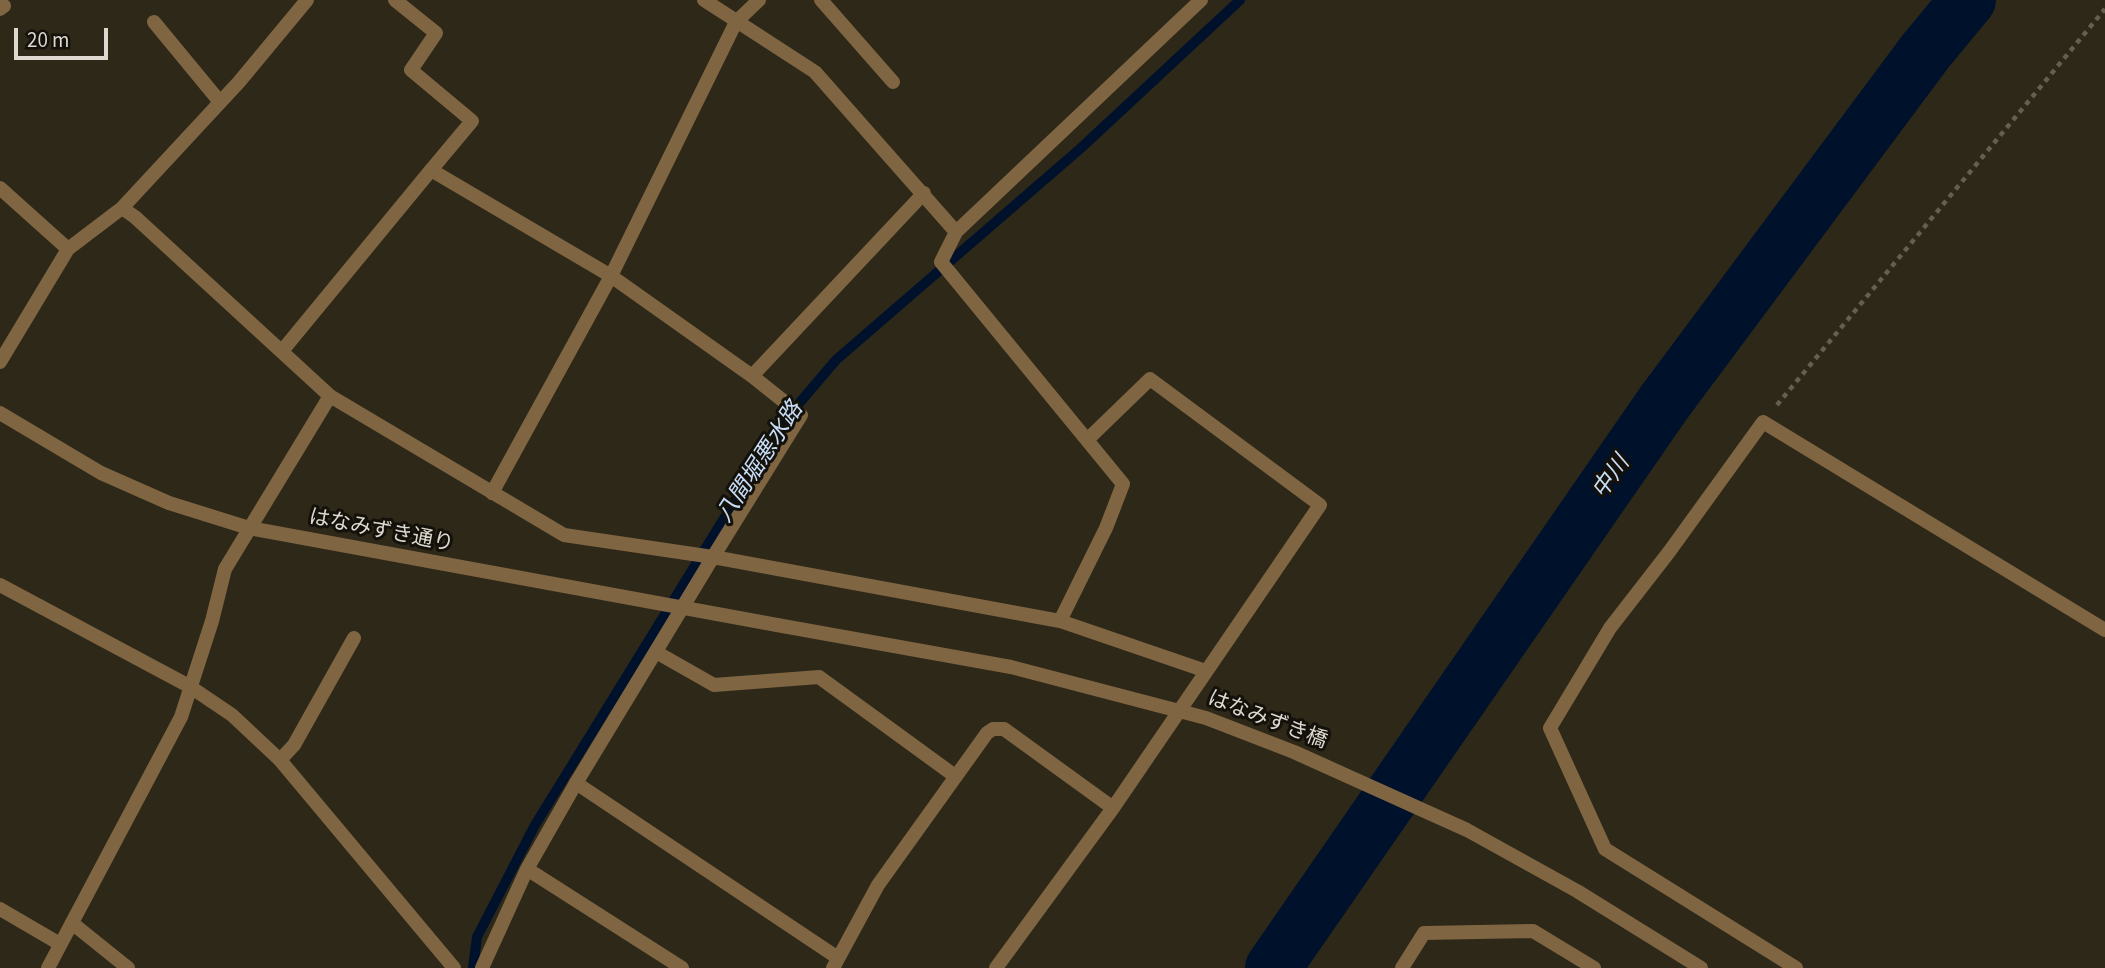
<!DOCTYPE html>
<html>
<head>
<meta charset="utf-8">
<style>
	body { margin:0 }
	#map { position:relative; width:2105px; height:968px; overflow:hidden; background:#2e2819; font-family:"Source Sans 3",sans-serif }
	canvas { display:block }
	.scale { position:absolute; left:14px; top:28px; width:94px; height:32px; box-sizing:border-box; border:4px solid #ddd9d0; border-top:0; padding-left:9px; font-size:21px; line-height:24px; white-space:nowrap; color:#ddd9d0; -webkit-text-stroke:5px #14110a; paint-order:stroke }
</style>
</head>
<body>
<div id="map">
<canvas width="2105" height="968"></canvas>
<div class="scale">20 m</div>
</div>
<script>
const c = document.querySelector('canvas').getContext('2d');
c.lineJoin = 'round';
const poly = rows => new Path2D(rows.map(r => 'M' + r).join(''));
function strokePath(path, color, width, dash) { c.strokeStyle = color; c.lineWidth = width; c.lineCap = dash ? 'butt' : 'round'; c.setLineDash(dash || []); c.stroke(path); }
function drawText(font, color, halo, rows, align = 'center') {
  c.font = font + ' "Source Sans 3","Noto Sans JP",sans-serif'; c.lineWidth = 6; c.setLineDash([]); c.textBaseline = 'middle'; c.strokeStyle = halo; c.fillStyle = color; for (const [text, x, y, turn = 0] of rows) {
    c.save(); c.translate(x, y); c.rotate((+turn || 0) * Math.PI / 180); c.textAlign = isNaN(turn) ? turn : align; if (halo) c.strokeText(text, 0, 0); c.fillText(text, 0, 0); c.restore();
  }
}
strokePath(poly([
	[473,968,477,937,535,825,784,421,836,360,1081,148,1240,0]
]), '#00112b', 10);
strokePath(poly([
	[1273,968,1663,404,1925,52,1968,0]
]), '#00112b', 56);
strokePath(poly([
	[1777,405,2105,9]
]), '#645f51', 4.5, [5, 5]);
strokePath(poly([
	[395,0,436,33,411,70,472,121,431,170,611,276,752,376],
	[154,22,220,102],
	[713,557,801,415,752,376,924,193],
	[280,760,294,745,354,638],
	[576,783,838,958],
	[0,909,60,944],
	[72,923,128,968]
]), '#7f6542', 14);
strokePath(poly([
	[704,0,815,72,956,232],
	[821,0,893,82],
	[0,9,4,6],
	[0,188,68,249],
	[122,208,239,82,307,0],
	[282,351,431,170],
	[0,362,68,249,122,208,135,217,330,396,564,535,713,557,1060,621,1206,671],
	[492,493,611,276,736,22,759,0],
	[0,585,189,686,232,715,280,760,454,968],
	[1060,621,1106,528,1123,484,941,262,956,232,1201,0],
	[656,652,714,685,819,677,955,776],
	[527,869,682,968],
	[48,968,181,717,212,621,225,569,330,396],
	[482,968,527,869,576,783,713,557],
	[833,968,878,885,987,733,993,729,1004,729,1113,808],
	[996,968,1113,808,1320,505,1150,379,1087,440],
	[1402,968,1424,933,1533,931,1594,968],
	[1796,968,1605,849,1550,728,1610,628,1669,552,1763,422,2105,630]
]), '#7f6542', 14);
strokePath(poly([
	[0,413,101,473,169,503,249,528,777,625]
]), '#7f6542', 14);
strokePath(poly([
	[777,625,1011,667,1206,718,1294,752,1467,830,1577,891,1701,968]
]), '#7f6542', 14);
drawText('21px', '#ddd9d0', '#14110a', [
	["はなみずき通り",381,532,11],
	["はなみずき橋",1267,721,21]
]);
drawText('italic 23px', '#c7ddf7', '#14110a', [
	["八間堀悪水路",761,463,-57],
	["中川",1612,478,-55]
]);
</script>
</body>
</html>
